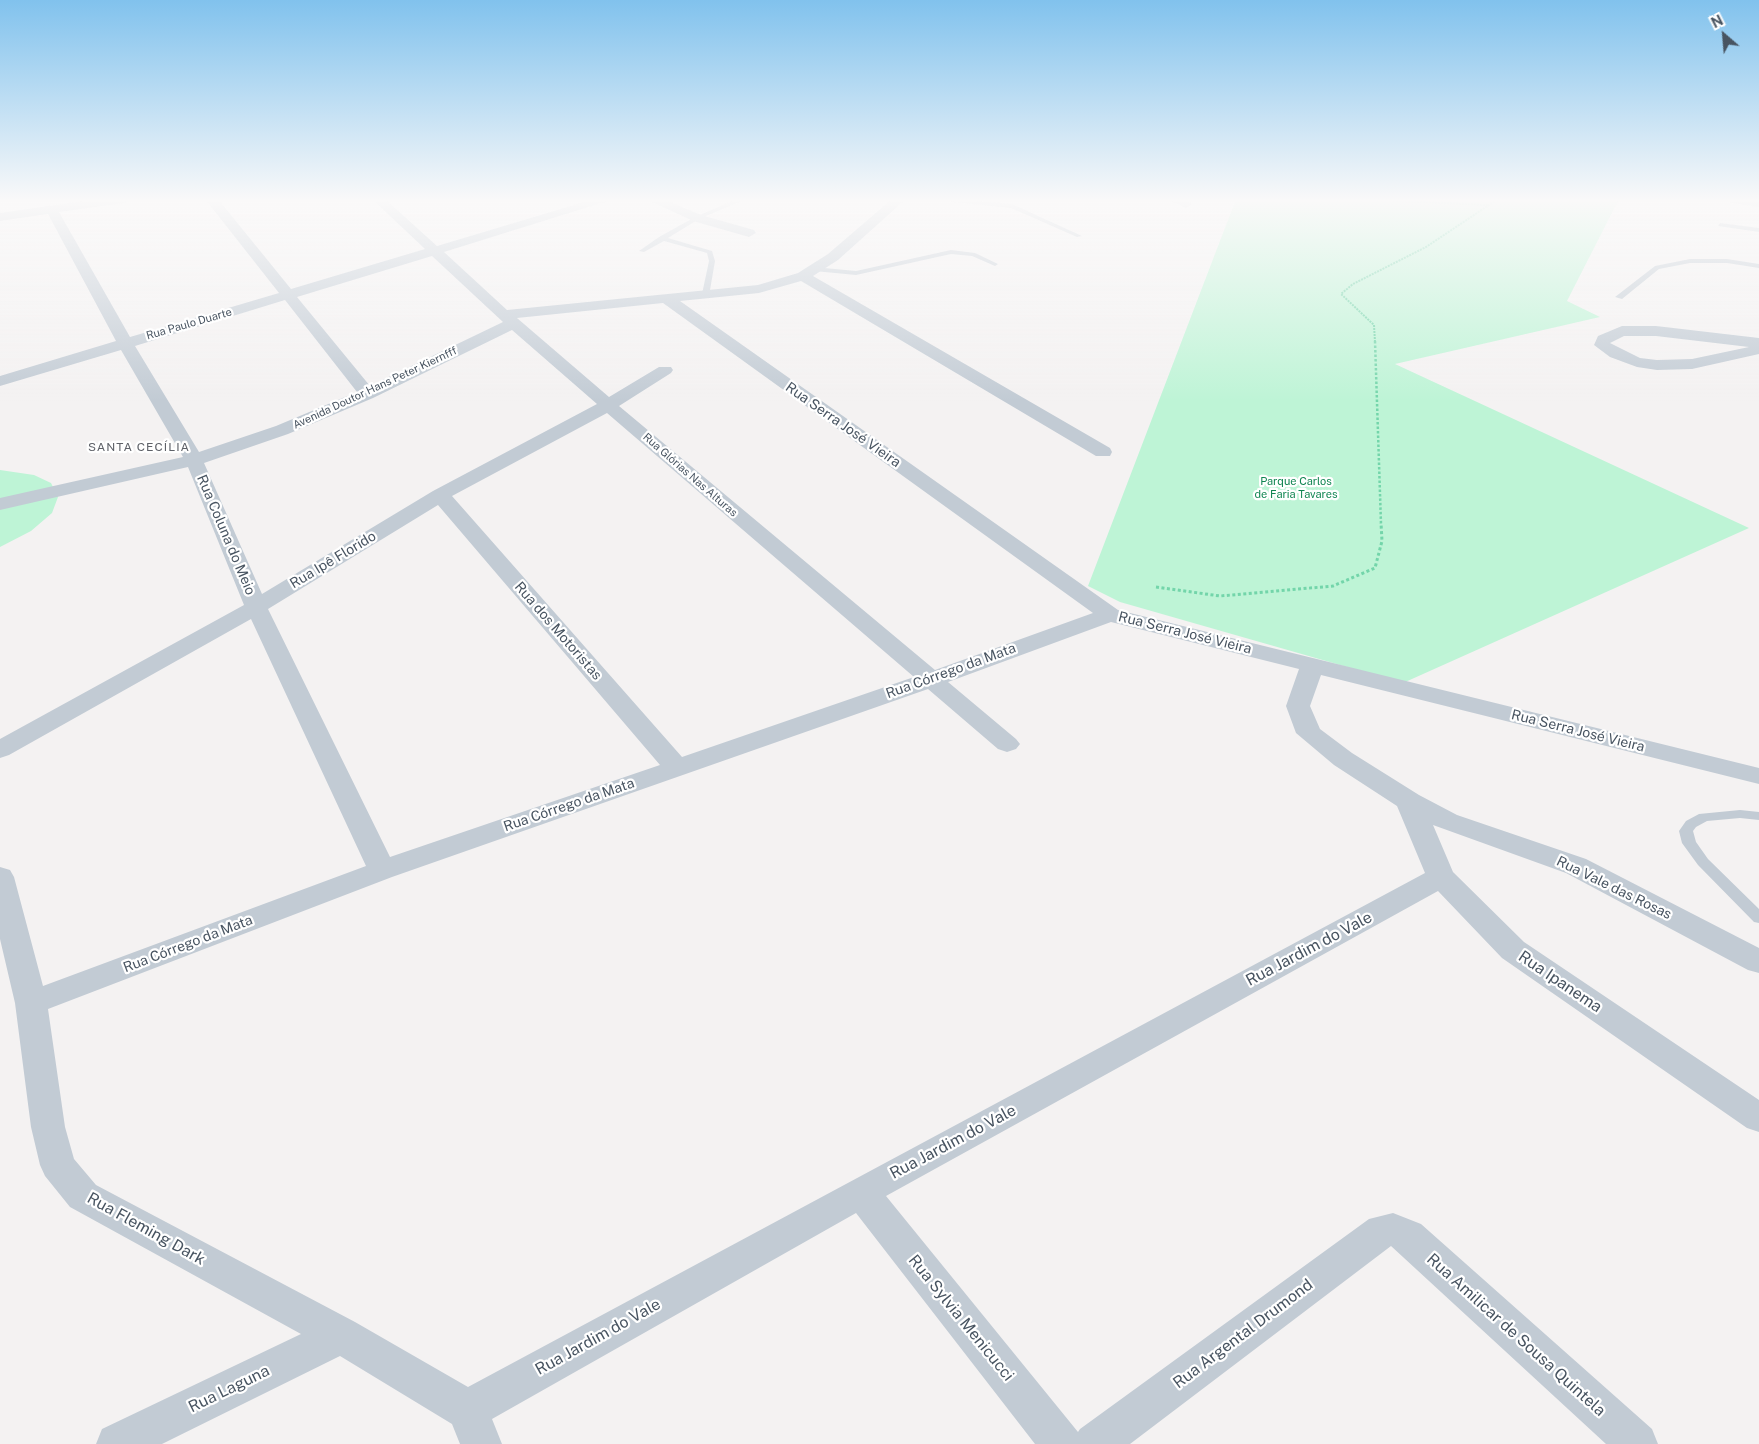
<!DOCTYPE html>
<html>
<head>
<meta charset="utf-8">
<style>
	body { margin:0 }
	#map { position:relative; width:1759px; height:1444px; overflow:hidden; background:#f4f2f2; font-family:"Public Sans",sans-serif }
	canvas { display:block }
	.north { position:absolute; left:1699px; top:10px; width:50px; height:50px; -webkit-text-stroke:4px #fff; paint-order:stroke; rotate:333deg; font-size:14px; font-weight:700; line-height:20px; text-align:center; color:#485461 }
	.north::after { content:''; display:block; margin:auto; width:18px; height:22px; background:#485461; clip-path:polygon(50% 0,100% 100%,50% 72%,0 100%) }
</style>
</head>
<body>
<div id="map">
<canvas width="1759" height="1444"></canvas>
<div class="north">N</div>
</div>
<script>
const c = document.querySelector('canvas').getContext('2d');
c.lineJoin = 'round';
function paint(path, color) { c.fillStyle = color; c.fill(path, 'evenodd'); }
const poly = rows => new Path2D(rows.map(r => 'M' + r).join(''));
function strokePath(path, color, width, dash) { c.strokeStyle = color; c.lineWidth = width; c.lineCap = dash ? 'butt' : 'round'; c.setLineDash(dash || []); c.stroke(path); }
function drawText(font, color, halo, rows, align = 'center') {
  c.font = font + ' "Public Sans",sans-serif'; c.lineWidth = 4.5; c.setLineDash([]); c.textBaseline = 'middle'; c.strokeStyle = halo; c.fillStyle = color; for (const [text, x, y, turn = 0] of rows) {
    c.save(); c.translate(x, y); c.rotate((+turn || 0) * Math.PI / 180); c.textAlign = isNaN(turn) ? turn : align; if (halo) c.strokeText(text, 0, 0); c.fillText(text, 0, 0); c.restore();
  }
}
paint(poly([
	[1236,199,1619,199,1567,301,1600,317,1395,364,1749,528,1403,683,1120,602,1088,586],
	[0,470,34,475,51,483,58,497,52,513,31,531,0,547]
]), '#bef4d6');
strokePath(poly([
	[1357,199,1489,205],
	[1375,342,1374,325,1341,294,1353,284,1426,247,1498,199]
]), '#73d5aa', 2, [2, 1]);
strokePath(poly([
	[1375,341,1381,524]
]), '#73d5aa', 2.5, [2.5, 2]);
strokePath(poly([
	[1156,587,1220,596,1333,586,1375,568,1382,541,1381,523]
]), '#73d5aa', 3, [3, 2.5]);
paint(poly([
	[737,199,746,199,699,219,668,238,712,251,715,261,709,296,702,294,709,261,707,253,664,241,644,252,639,251,659,237,695,217,737,199],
	[926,199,954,199,1012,204,1082,236,1077,237,1011,208,926,199],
	[1720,223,1759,228,1759,232,1718,226,1720,223],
	[951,250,975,253,998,264,995,266,972,256,951,254,856,275,814,271,811,269,814,267,856,271,951,250],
	[1690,259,1727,259,1759,264,1759,268,1727,263,1690,263,1659,269,1622,299,1615,297,1655,266,1690,259],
	[1740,810,1759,812,1759,820,1740,818,1707,821,1696,827,1693,831,1696,842,1708,859,1759,909,1759,923,1754,922,1698,865,1682,843,1679,831,1686,821,1699,814,1740,810]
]), '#c2cbd4');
paint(poly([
	[97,199,130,199,124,203,59,212,130,337,279,293,205,199,218,199,291,289,425,249,372,199,385,199,437,246,594,199,614,199,444,252,507,310,758,285,798,273,828,254,892,199,906,199,838,260,813,276,1110,448,1112,452,1110,456,1096,456,801,281,759,293,680,301,1118,610,1759,768,1759,784,1321,675,1310,706,1320,729,1352,753,1419,795,1457,815,1586,859,1759,948,1759,973,1748,970,1566,873,1433,825,1453,872,1524,942,1759,1100,1759,1132,1747,1128,1502,958,1438,891,886,1196,1078,1432,1080,1429,1369,1219,1393,1213,1421,1224,1652,1429,1658,1444,1606,1444,1391,1246,1130,1444,1035,1444,856,1213,492,1419,502,1444,460,1444,452,1424,340,1356,162,1444,96,1444,102,1429,301,1334,70,1207,45,1176,40,1165,31,1127,15,1003,0,939,0,867,10,870,14,877,43,986,366,866,251,619,9,755,0,758,0,739,244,605,188,467,0,510,0,498,183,457,121,350,0,386,0,376,116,341,48,214,0,221,0,213,97,199],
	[432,256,503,322,370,386,297,297,432,256],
	[285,300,357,392,276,426,199,452,135,346,285,300],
	[663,303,1093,613,935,670,619,406,671,373,673,370,671,367,659,367,609,397,517,318,663,303],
	[512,330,597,404,433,491,262,594,204,463,288,434,373,398,512,330],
	[607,413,914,677,682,757,452,496,607,413],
	[438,505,660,765,390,857,268,609,438,505],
	[1111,622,1299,669,1286,706,1296,733,1334,765,1397,806,1425,873,468,1387,355,1322,96,1185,74,1159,65,1127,48,1009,392,877,928,689,998,749,1007,752,1016,749,1020,744,1016,739,948,682,1111,622],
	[646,199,663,199,701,215,754,230,756,233,749,237,693,221,646,199],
	[1167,199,1185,199,1192,204,1186,208,1167,199],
	[1726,199,1759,199,1759,207,1732,203,1726,199],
	[1622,326,1656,326,1759,338,1759,354,1692,369,1657,370,1637,367,1610,357,1594,345,1598,336,1622,326],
	[1624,336,1656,336,1749,347,1692,359,1657,360,1640,358,1610,343,1624,336]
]), '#c2cbd4');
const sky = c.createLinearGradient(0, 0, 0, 401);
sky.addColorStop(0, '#81c2ed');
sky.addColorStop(0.5, '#faf9f9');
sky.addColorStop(1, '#faf9f900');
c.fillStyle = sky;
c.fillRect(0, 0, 1759, 401);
drawText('11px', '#485461', '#fff', [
	["Rua Paulo Duarte",189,324,-16],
	["Avenida Doutor Hans Peter Kiernfff",375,388,-25],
	["Rua Glórias Nas Alturas",690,475,41]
]);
drawText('11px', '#108551', '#fff', [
	["Parque Carlos",1296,482],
	["de Faria Tavares",1296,495]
]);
c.letterSpacing = '1px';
drawText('12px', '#5e6168', '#fff', [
	["SANTA CECÍLIA",139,447]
]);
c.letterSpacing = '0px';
drawText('14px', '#485461', '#fff', [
	["Rua Serra José Vieira",843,425,35],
	["Rua Coluna do Meio",226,535,67],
	["Rua Ipê Florido",333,560,-31],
	["Rua dos Motoristas",558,631,49],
	["Rua Serra José Vieira",1185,633,14],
	["Rua Córrego da Mata",951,671,-20],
	["Rua Serra José Vieira",1578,731,14],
	["Rua Córrego da Mata",569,805,-19],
	["Rua Vale das Rosas",1614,888,26],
	["Rua Córrego da Mata",188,944,-21]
]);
drawText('16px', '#485461', '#fff', [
	["Rua Jardim do Vale",1309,949,-28],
	["Rua Ipanema",1560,982,34],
	["Rua Jardim do Vale",953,1142,-28],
	["Rua Fleming Dark",146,1229,29],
	["Rua Sylvia Menicucci",961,1318,51],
	["Rua Argental Drumond",1243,1334,-37],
	["Rua Amilicar de Sousa Quintela",1516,1335,42],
	["Rua Jardim do Vale",598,1337,-29],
	["Rua Laguna",229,1389,-26]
]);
</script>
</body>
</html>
